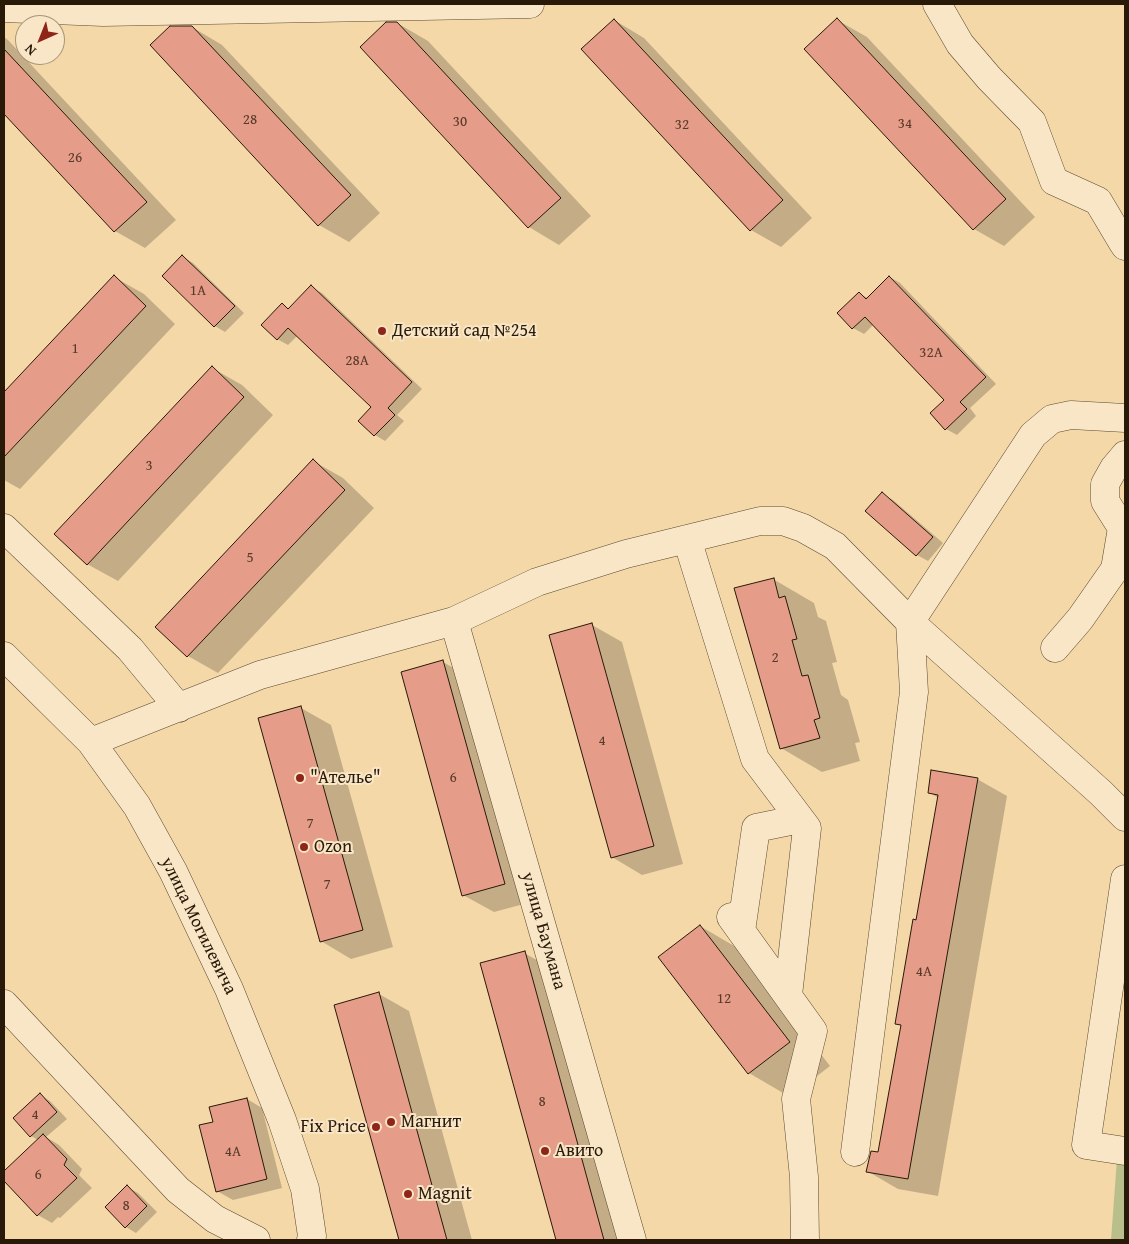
<!DOCTYPE html>
<html>
<head>
<meta charset="utf-8">
<style>
	body { margin:0 }
	#map { position:relative; width:1129px; height:1244px; overflow:hidden; background:#f4d8a8; font-family:"Gentium Book Plus",serif }
	canvas { display:block }
	.frame { position:absolute; inset:0; border:5px solid #281909; pointer-events:none }
	.north { position:absolute; left:15px; top:15px; width:50px; height:50px; box-sizing:border-box; background:#f8e6c6; border:1px solid #a5947a; border-radius:50%; rotate:224deg; font-size:14px; font-weight:700; line-height:20px; text-align:center; color:#281909 }
	.north::after { content:''; display:block; margin:auto; width:18px; height:22px; background:#8f2418; clip-path:polygon(50% 0,100% 100%,50% 72%,0 100%) }
</style>
</head>
<body>
<div id="map">
<canvas width="1129" height="1244"></canvas>
<div class="frame"></div>
<div class="north">N</div>
</div>
<script>
const c = document.querySelector('canvas').getContext('2d');
c.lineJoin = 'round';
function paint(path, color) { c.fillStyle = color; c.fill(path, 'evenodd'); }
const poly = rows => new Path2D(rows.map(r => 'M' + r).join(''));
function strokePath(path, color, width, dash) { c.strokeStyle = color; c.lineWidth = width; c.lineCap = dash ? 'butt' : 'round'; c.setLineDash(dash || []); c.stroke(path); }
function drawText(font, color, halo, rows, align = 'center') {
  c.font = font + ' "Gentium Book Plus",serif'; c.lineWidth = 4; c.setLineDash([]); c.textBaseline = 'middle'; c.strokeStyle = halo; c.fillStyle = color; for (const [text, x, y, turn = 0] of rows) {
    c.save(); c.translate(x, y); c.rotate((+turn || 0) * Math.PI / 180); c.textAlign = isNaN(turn) ? turn : align; if (halo) c.strokeText(text, 0, 0); c.fillText(text, 0, 0); c.restore();
  }
}
paint(poly([
	[1117,1159,1125,1160,1125,1240,1111,1240]
]), '#b9bf8a');
paint(poly([
	[614,20,644,38,812,218,781,247,751,230],
	[837,20,867,37,1035,217,1004,246,974,229],
	[397,23,428,41,591,216,559,245,529,227,361,47],
	[192,27,222,45,380,213,349,242,319,225],
	[4,37,8,40,176,220,145,248,115,231,4,112],
	[183,257,193,263,244,313,225,332,215,326,164,276],
	[114,277,144,294,175,324,20,489,4,480,4,394],
	[890,277,900,283,996,384,970,408,976,416,957,435,946,429,946,400,874,324,864,334,853,328,839,313,860,294,868,298],
	[311,287,322,293,422,389,397,415,404,421,385,441,375,435,360,421,373,407,298,335,288,345,277,339,282,305,290,309],
	[212,368,242,385,273,415,118,581,87,564],
	[313,461,343,478,374,508,218,673,188,656,157,627],
	[882,494,893,500,943,543,928,561,917,555,867,511],
	[773,579,814,603,818,617,826,621,837,662,832,663,841,695,848,700,860,742,855,743,860,761,822,772,781,748],
	[592,625,622,642,683,864,642,875,612,857],
	[443,662,473,679,535,901,494,912,463,895],
	[301,708,331,725,393,947,351,959,321,941],
	[977,779,1007,796,938,1196,898,1189,867,1171,879,1154,902,1026,896,1024,917,921,938,798,929,792],
	[700,926,741,950,830,1066,790,1097,749,1073],
	[524,953,555,970,629,1240,558,1240,482,964],
	[379,994,409,1011,472,1240,401,1240,336,1005],
	[40,1095,50,1101,67,1119,46,1137,59,1145,82,1169,79,1175,92,1188,60,1218,58,1217,52,1223,36,1214,4,1179,4,1173,38,1140,31,1136],
	[247,1099,262,1108,282,1188,233,1200,217,1191,214,1123],
	[127,1187,138,1193,157,1212,136,1233,126,1227]
]), '#0003');
const building = poly([
	[837,18,1006,199,973,230,804,49,837,18],
	[614,19,783,200,750,231,581,49,614,19],
	[386,22,397,22,561,198,528,228,360,47,386,22],
	[170,26,192,26,351,195,318,226,150,45,170,26],
	[4,49,147,202,114,232,4,114,4,49],
	[182,255,235,306,214,327,162,276,182,255],
	[114,275,146,306,4,457,4,392,114,275],
	[889,276,986,377,960,402,967,409,945,430,930,413,944,400,865,317,852,329,837,313,859,292,866,299,889,276],
	[311,285,412,382,388,408,395,415,374,436,358,421,371,407,288,328,277,340,261,325,282,303,288,309,311,285],
	[212,366,244,397,87,565,54,534,212,366],
	[313,459,345,490,187,657,155,627,313,459],
	[882,492,933,537,916,556,865,511,882,492],
	[774,578,779,598,785,596,797,639,792,640,802,676,808,675,820,718,814,720,820,738,780,749,734,588,774,578],
	[592,623,654,846,611,858,549,635,592,623],
	[443,660,505,884,462,896,401,672,443,660],
	[301,706,363,930,320,942,258,718,301,706],
	[931,770,978,778,908,1179,866,1172,871,1151,878,1152,901,1025,895,1024,913,919,916,920,938,795,928,793,931,770],
	[700,925,790,1042,748,1074,658,957,700,925],
	[525,951,604,1240,556,1240,480,963,525,951],
	[379,992,447,1240,399,1240,334,1005,379,992],
	[40,1093,57,1112,30,1137,13,1118,40,1093],
	[247,1098,267,1179,216,1192,199,1125,213,1122,209,1107,247,1098],
	[43,1134,67,1159,64,1165,77,1178,37,1216,4,1181,4,1171,43,1134],
	[127,1185,147,1206,125,1228,105,1207,127,1185]
]);
paint(building, '#e59c88');
strokePath(building, '#281909', 1);
const minor = poly([
	[937,4,960,44,989,78,1032,122,1054,181,1098,201,1123,243,1125,246],
	[4,8,103,12,530,4],
	[4,528,130,649,179,708],
	[687,539,755,759,807,828,788,995],
	[454,621,632,1240],
	[1055,648,1080,619,1115,569,1122,528,1105,501,1105,484,1114,468,1125,455],
	[4,656,91,742,137,806,173,871,229,989,282,1120,305,1189,312,1236,311,1240],
	[91,742,260,675,454,621,537,582,626,554,760,521,783,521,803,528,835,546,910,622,1101,793,1125,817],
	[1125,879,1086,1145,1125,1151],
	[731,917,813,1031,796,1099,804,1177,805,1240],
	[741,931,756,828,800,819],
	[4,1004,178,1190,215,1219,256,1240],
	[855,1152,914,692,910,622,1033,435,1052,419,1071,415,1125,418]
]);
strokePath(minor, '#5b4931', 29);
strokePath(minor, '#f8e6c6', 28);
for (const [x, y, r, color] of [
	[382,331,5,"#8f2418"],
	[300,778,5,"#8f2418"],
	[304,847,5,"#8f2418"],
	[391,1122,5,"#8f2418"],
	[376,1127,5,"#8f2418"],
	[545,1151,5,"#8f2418"],
	[408,1194,5,"#8f2418"]
]) { const dot = new Path2D(); dot.arc(x, y, r, 0, 2 * Math.PI); c.fillStyle = color; c.fill(dot); strokePath(dot, '#f8e6c6', 2); }
drawText('15px', '#573a29', null, [
	["28",250,120],
	["30",460,122],
	["34",905,124],
	["32",682,125],
	["26",75,158],
	["1А",198,291],
	["1",75,349],
	["32А",931,353],
	["28А",357,361],
	["3",149,466],
	["5",250,558],
	["2",775,658],
	["4",602,741],
	["6",453,778],
	["7",310,824],
	["7",327,885],
	["4А",924,972],
	["12",724,999],
	["8",542,1102],
	["4",35,1115],
	["4А",233,1152],
	["6",38,1175],
	["8",126,1206]
]);
drawText('18px', '#281909', '#f8e6c6', [
	["Детский сад №254",392,331],
	["\"Ателье\"",310,778],
	["Ozon",314,847],
	["Магнит",401,1122],
	["Fix Price",366,1127,"right"],
	["Авито",555,1151],
	["Magnit",418,1194]
], 'left');
drawText('18px', '#281909', '#f8e6c6', [
	["улица Могилевича",198,926,64],
	["улица Баумана",543,931,74]
]);
</script>
</body>
</html>
